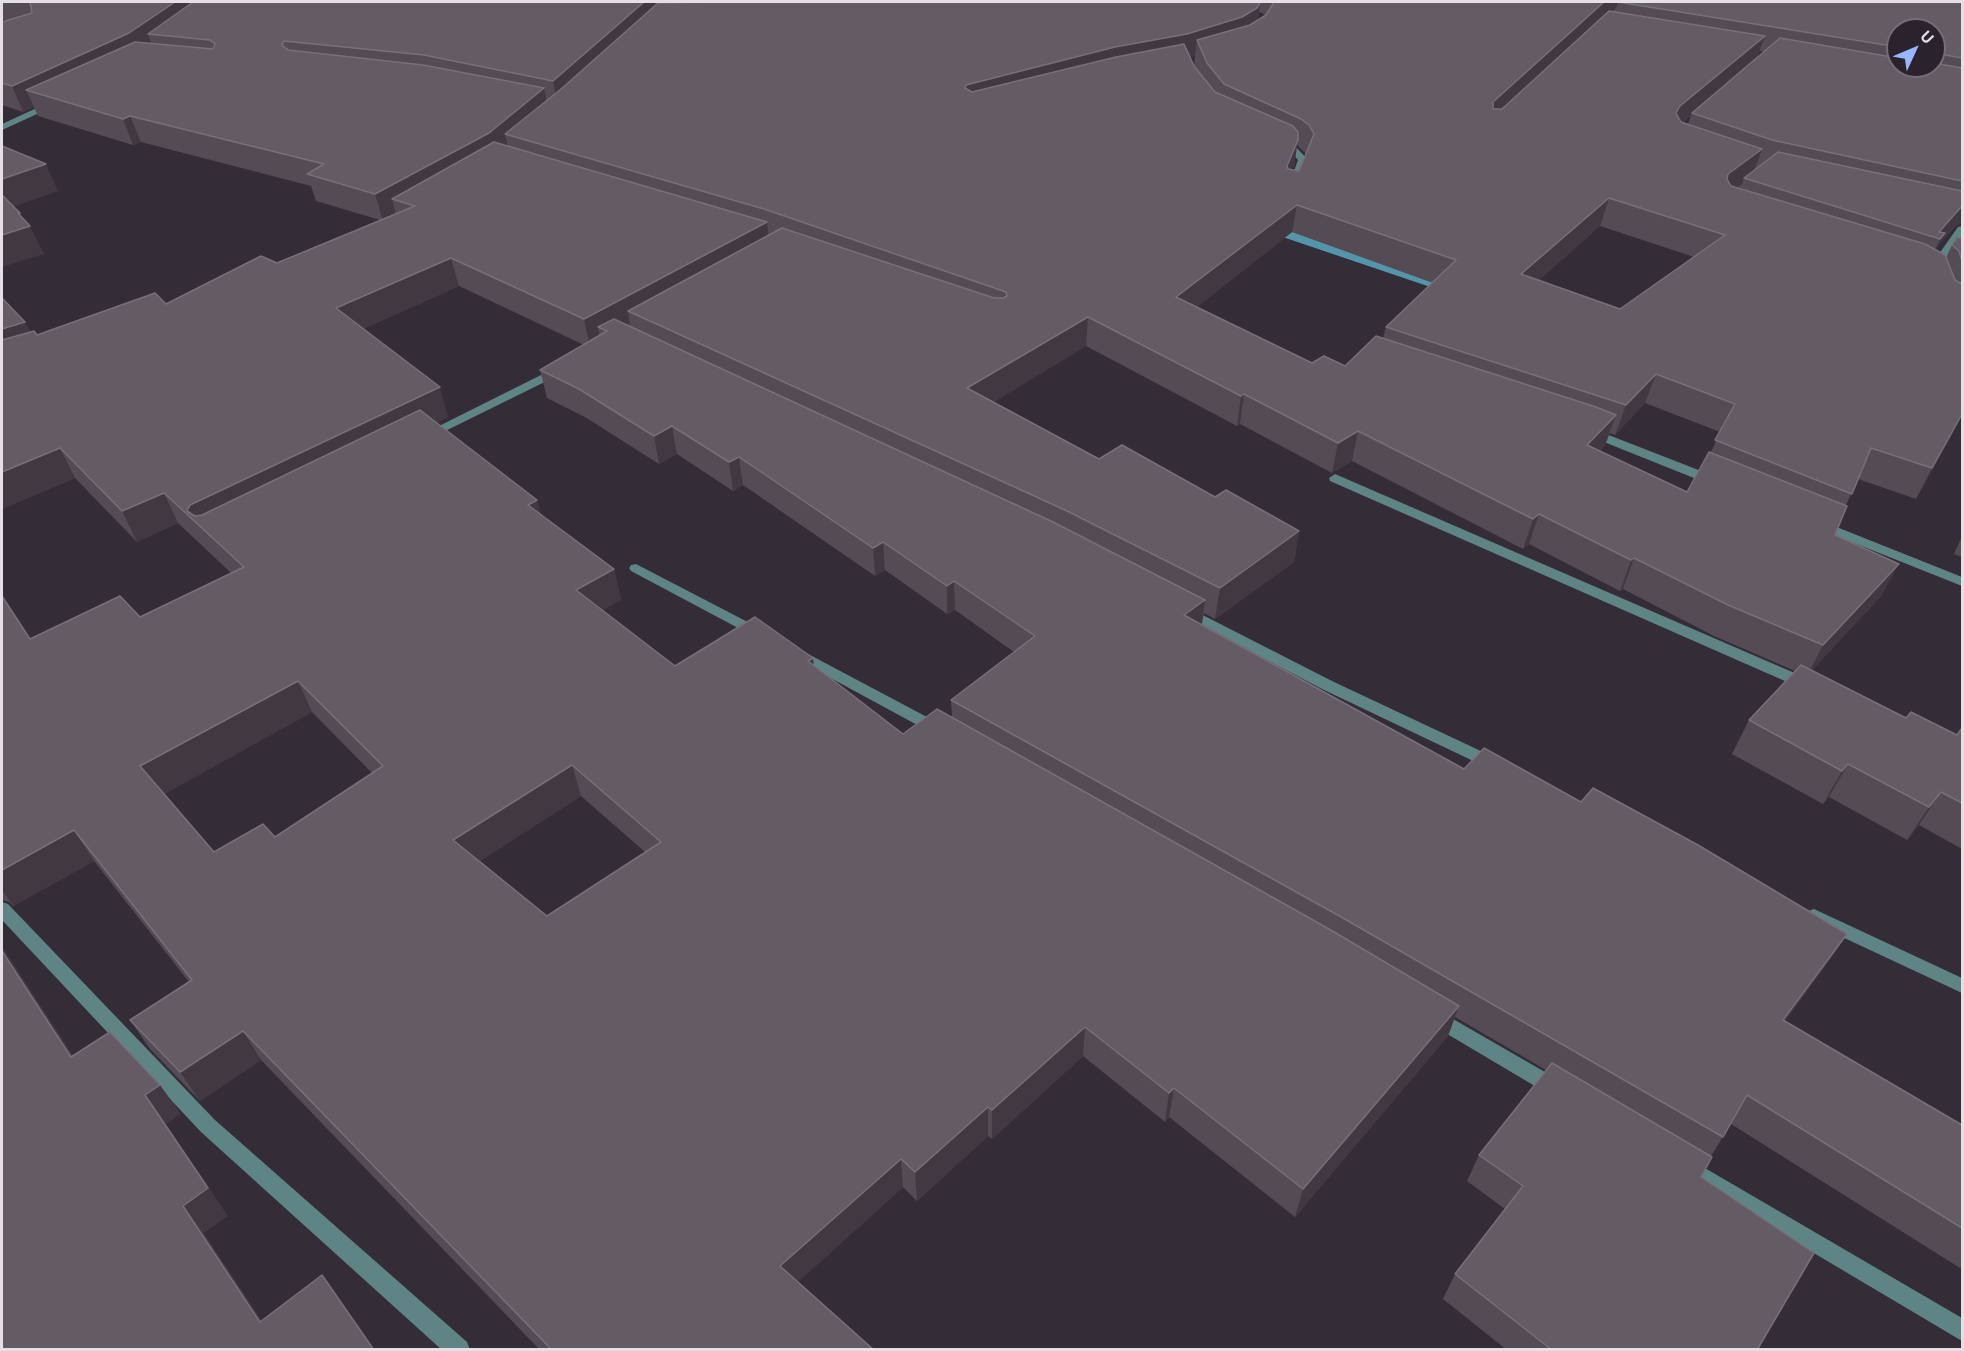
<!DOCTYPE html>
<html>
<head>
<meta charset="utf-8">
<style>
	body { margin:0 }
	#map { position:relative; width:1964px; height:1351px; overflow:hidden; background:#342c36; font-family:Ubuntu,sans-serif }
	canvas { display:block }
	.frame { position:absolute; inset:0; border:3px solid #e5e0e6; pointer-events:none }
	.north { position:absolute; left:1886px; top:18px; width:60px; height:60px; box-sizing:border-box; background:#2a222c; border:2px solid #756e76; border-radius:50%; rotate:46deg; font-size:16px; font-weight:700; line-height:24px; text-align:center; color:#e5e0e6 }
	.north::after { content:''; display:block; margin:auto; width:21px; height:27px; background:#97b6fd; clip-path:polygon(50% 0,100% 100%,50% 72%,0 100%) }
</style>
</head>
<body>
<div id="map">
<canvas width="1964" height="1351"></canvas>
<div class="frame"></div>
<div class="north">U</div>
</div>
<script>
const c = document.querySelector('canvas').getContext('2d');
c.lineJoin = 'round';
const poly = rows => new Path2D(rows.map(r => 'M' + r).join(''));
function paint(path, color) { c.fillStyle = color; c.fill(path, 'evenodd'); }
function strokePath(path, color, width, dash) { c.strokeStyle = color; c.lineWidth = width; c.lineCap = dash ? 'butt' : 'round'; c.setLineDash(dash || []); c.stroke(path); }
paint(poly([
	[1266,223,1461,288,1463,291,1456,295,1451,294,1262,230,1260,227,1266,223]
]), '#5395aa');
paint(poly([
	[54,100,57,101,57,105,2,130,2,124,54,100],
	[1276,141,1282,141,1296,147,1308,160,1299,184,1290,182,1298,160,1290,151,1276,145,1276,141],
	[1962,226,1962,236,1937,272,1929,272,1929,268,1958,227,1962,226],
	[559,366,563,367,563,373,429,439,425,440,419,436,559,366],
	[1588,427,1719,478,1721,481,1719,484,1709,484,1584,434,1582,431,1584,428,1588,427],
	[1335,474,1813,681,1816,685,1813,689,1803,689,1330,481,1329,478,1335,474],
	[1819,520,1962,577,1962,586,1814,527,1812,524,1819,520],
	[636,564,765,631,767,634,760,639,755,637,631,571,629,568,631,565,636,564],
	[1185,606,1332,681,1500,760,1502,764,1500,768,1488,768,1322,689,1180,614,1178,611,1185,606],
	[795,647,942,725,945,729,942,733,937,735,932,733,790,656,788,652,795,647],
	[2,902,8,904,215,1120,467,1342,470,1350,442,1350,201,1132,2,920,2,902],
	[1814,909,1962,978,1962,993,1808,921,1805,916,1808,911,1814,909],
	[1434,1008,1564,1083,1567,1089,1564,1095,1557,1098,1550,1095,1427,1022,1425,1016,1427,1010,1434,1008],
	[1686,1157,1962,1318,1962,1341,1679,1173,1676,1166,1679,1159,1686,1157]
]), '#5f8485');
paint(poly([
	[2,2,661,2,661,3,665,3,665,2,1962,2,1962,223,1956,226,1939,244,1936,250,1946,258,1952,245,1962,239,1962,416,1916,499,1858,479,1846,505,1835,535,1882,595,1812,670,1906,718,1957,735,1962,728,1962,849,1919,825,1907,840,1829,797,1823,804,1732,754,1749,720,1795,671,1714,636,1623,589,1620,591,1529,544,1523,549,1352,461,1332,473,1240,424,1237,426,1086,346,993,402,1099,459,1215,497,1299,531,1294,562,1215,619,1204,613,1202,624,1464,769,1581,802,1847,934,1828,962,1785,1021,1962,1125,1962,1266,1960,1268,1731,1124,1711,1156,1701,1177,1757,1350,1507,1350,1443,1299,1455,1274,1505,1209,1467,1181,1479,1155,1546,1070,1455,1017,1448,1036,1295,1217,1169,1117,1165,1122,1083,1056,992,1139,988,1136,917,1201,903,1187,798,1282,874,1350,540,1350,261,1060,200,1101,150,1049,130,1020,189,982,94,861,13,906,9,902,2,900,2,596,30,639,140,617,231,573,178,523,137,542,75,478,2,509,25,322,30,332,37,335,166,304,277,263,380,220,316,201,311,186,141,142,133,145,38,116,34,107,23,112,2,105,2,22,9,20,2,20],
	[1259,12,1264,14,1265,16,1258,20],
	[1898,30,1934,30,1934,66,1898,66],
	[1759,51,1764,52,1757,58],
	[1195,56,1194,65,1195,68,1190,57],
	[1691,115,1688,124,1683,122,1685,121],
	[1297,145,1306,154,1299,171,1292,170,1294,166],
	[1600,226,1694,257,1620,309,1538,281],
	[1292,232,1433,283,1386,327,1383,338,1345,366,1312,363,1197,307],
	[459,286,584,345,540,370,547,398,585,417,659,464,677,454,733,491,743,485,875,576,885,570,947,614,955,610,1014,652,951,700,952,717,903,734,814,666,675,666,602,610,621,600,614,569,540,514,537,500,436,423,448,417,363,329],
	[1645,403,1720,432,1711,452,1687,492,1600,451,1605,445,1610,433,1615,435],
	[312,712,372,773,275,837,214,852,164,794],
	[581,796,645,852,547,916,480,861],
	[1962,536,1962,557,1954,554]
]), '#544b55');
paint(poly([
	[175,2,218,2,148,34,153,48,26,90,34,107,23,112,12,86],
	[644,2,661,2,653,21,558,107,553,81],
	[1604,2,1623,2,1618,2,1616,8,1486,128,1493,102],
	[1260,3,1257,27,1197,40,1195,56,966,111,965,88,966,85],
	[1765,36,1756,60,1692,113,1691,115,1672,132,1676,113,1680,106],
	[544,88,549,114,505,134,508,148,392,199,396,214,383,221,375,194],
	[130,116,141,142,133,145,123,119],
	[1298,140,1294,166,1283,193,1287,166],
	[1762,149,1752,176,1744,178,1742,184,1719,201,1728,174],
	[46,164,58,191,2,211,2,179],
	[1609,198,1600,226,1513,303,1521,274],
	[1297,205,1292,232,1173,326,1176,297],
	[1962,206,1962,223,1956,226,1939,244,1931,261,1927,267,1940,239,1939,232],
	[18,213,20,213,27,227,30,226,44,254,2,267,2,235],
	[767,222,770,250,628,311,630,326,608,338,607,331,598,327,601,342,590,348,584,319],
	[451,258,459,286,345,337,336,308],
	[1088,317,1086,346,968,418,967,388],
	[25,322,40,351,2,363,2,329],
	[1656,374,1645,403,1615,435,1626,405],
	[440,387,448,417,208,534,187,511,190,505],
	[1244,394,1240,424,1237,426,1241,396],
	[1962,414,1962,416,1916,499,1932,468],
	[1616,415,1605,445,1577,475,1587,445],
	[672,426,677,454,659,464,654,436],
	[1358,431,1352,461,1332,473,1338,443],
	[60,448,75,478,2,509,2,472],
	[739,457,743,485,733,491,729,462],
	[164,493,178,523,137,542,122,511],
	[537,500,545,530,528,505],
	[1539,514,1529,544,1523,549,1533,519],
	[1299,531,1294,562,1215,619,1220,588],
	[883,542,885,570,875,576,873,548],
	[1634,558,1623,589,1620,591,1631,560],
	[1899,564,1882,595,1807,676,1823,645],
	[614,569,621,600,584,621,576,590],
	[954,581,955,610,947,614,947,586],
	[1205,600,1201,629,1184,615],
	[813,658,816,689,808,661],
	[298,681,312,712,158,798,140,766],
	[1848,764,1829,797,1823,804,1842,771],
	[572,765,581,796,465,871,453,840],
	[1941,792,1919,825,1907,840,1929,807],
	[74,830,94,861,13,906,2,890,2,870],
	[1847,934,1828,962,1765,1048,1783,1020],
	[2,946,93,1086,71,1057,2,951],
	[1459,1006,1448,1036,1295,1217,1303,1189],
	[1085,1027,1083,1056,992,1139,992,1110],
	[243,1031,261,1060,200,1101,180,1072],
	[160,1085,181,1114,166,1124,228,1216,204,1233,280,1348,260,1322,183,1206,145,1095],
	[1174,1088,1169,1117,1165,1122,1169,1093],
	[988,1107,988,1136,917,1201,915,1172],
	[901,1159,903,1187,786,1293,780,1266]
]), '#413842');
const building = poly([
	[30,2,175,2,129,33,12,86,2,83,2,22,32,13,30,2],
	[193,2,644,2,553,81,424,55,284,41,282,45,288,50,423,65,544,88,489,133,375,194,307,174,324,164,130,116,123,119,26,90,135,42,213,49,215,44,210,40,148,34,193,2],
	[729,2,1260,2,1260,3,1257,8,1242,17,1187,34,1115,47,966,85,965,88,972,92,1116,57,1184,44,1194,66,1215,92,1293,126,1298,132,1298,140,1287,166,1288,169,1299,171,1314,134,1309,125,1301,119,1224,84,1207,63,1197,40,1250,25,1266,15,1273,4,1272,2,1604,2,1493,102,1493,109,1502,109,1609,11,1765,36,1680,106,1676,113,1681,122,1762,149,1728,174,1727,179,1731,186,1925,244,1945,255,1955,280,1962,284,1962,414,1932,468,1871,448,1852,494,1715,440,1735,404,1656,374,1626,405,1386,327,1456,260,1297,205,1176,297,1312,363,1324,356,1345,366,1376,336,1596,407,1616,415,1587,445,1687,492,1709,452,1847,506,1835,535,1899,564,1823,645,1728,605,1634,558,1631,560,1539,514,1533,519,1358,431,1338,443,1244,394,1241,396,1088,317,967,388,1099,459,1122,445,1215,497,1226,490,1299,531,1220,588,1065,510,628,311,782,228,994,298,1003,298,1007,296,1006,292,764,209,505,134,560,90,658,3,729,2],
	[1609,198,1725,235,1620,309,1521,274,1609,198],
	[1618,2,1962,2,1962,58,1934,53,1934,30,1898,30,1898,47,1618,2],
	[1780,38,1898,58,1898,66,1934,66,1934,63,1962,68,1962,181,1772,140,1692,113,1780,38],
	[494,142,767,222,584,319,451,258,336,308,440,387,190,505,187,511,195,516,202,515,420,410,537,500,528,505,614,569,576,590,675,666,755,617,813,658,808,661,903,734,937,709,1329,929,1459,1006,1303,1189,1174,1088,1169,1093,1085,1027,992,1110,988,1107,915,1172,901,1159,780,1266,874,1350,552,1350,243,1031,180,1072,130,1020,192,980,74,830,2,870,2,596,30,639,120,596,140,617,244,567,164,493,122,511,60,448,2,472,2,340,34,331,37,335,155,293,166,304,261,256,277,263,415,206,392,199,494,142],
	[298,681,383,766,275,837,263,824,214,852,140,766,298,681],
	[572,765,661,842,547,916,453,840,572,765],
	[2,146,46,164,2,179,2,146],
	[1778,152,1962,191,1962,206,1939,232,1945,233,1940,239,1744,178,1778,152],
	[2,195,20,213,18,213,30,226,2,235,2,195],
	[1957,237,1962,239,1962,261,1959,251,1952,245,1957,237],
	[2,298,25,322,2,329,2,298],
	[614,319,1053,522,1205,600,1184,615,1464,769,1484,748,1581,802,1593,788,1698,845,1847,934,1783,1020,1962,1125,1962,1228,1747,1095,1723,1137,1343,918,951,700,1035,636,954,581,947,586,883,542,873,548,739,457,729,462,672,426,654,436,579,389,540,370,607,331,598,327,614,319],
	[1801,665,1906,718,1911,712,1957,735,1962,728,1962,803,1941,792,1929,807,1848,764,1842,771,1749,720,1801,665],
	[2,951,71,1057,110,1032,160,1085,145,1095,208,1188,183,1206,260,1322,322,1275,374,1350,2,1350,2,951],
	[1552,1063,1712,1157,1701,1177,1814,1253,1757,1350,1552,1350,1455,1274,1523,1186,1479,1155,1552,1063]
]);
paint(building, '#645b65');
strokePath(building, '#787079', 1.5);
</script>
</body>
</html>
